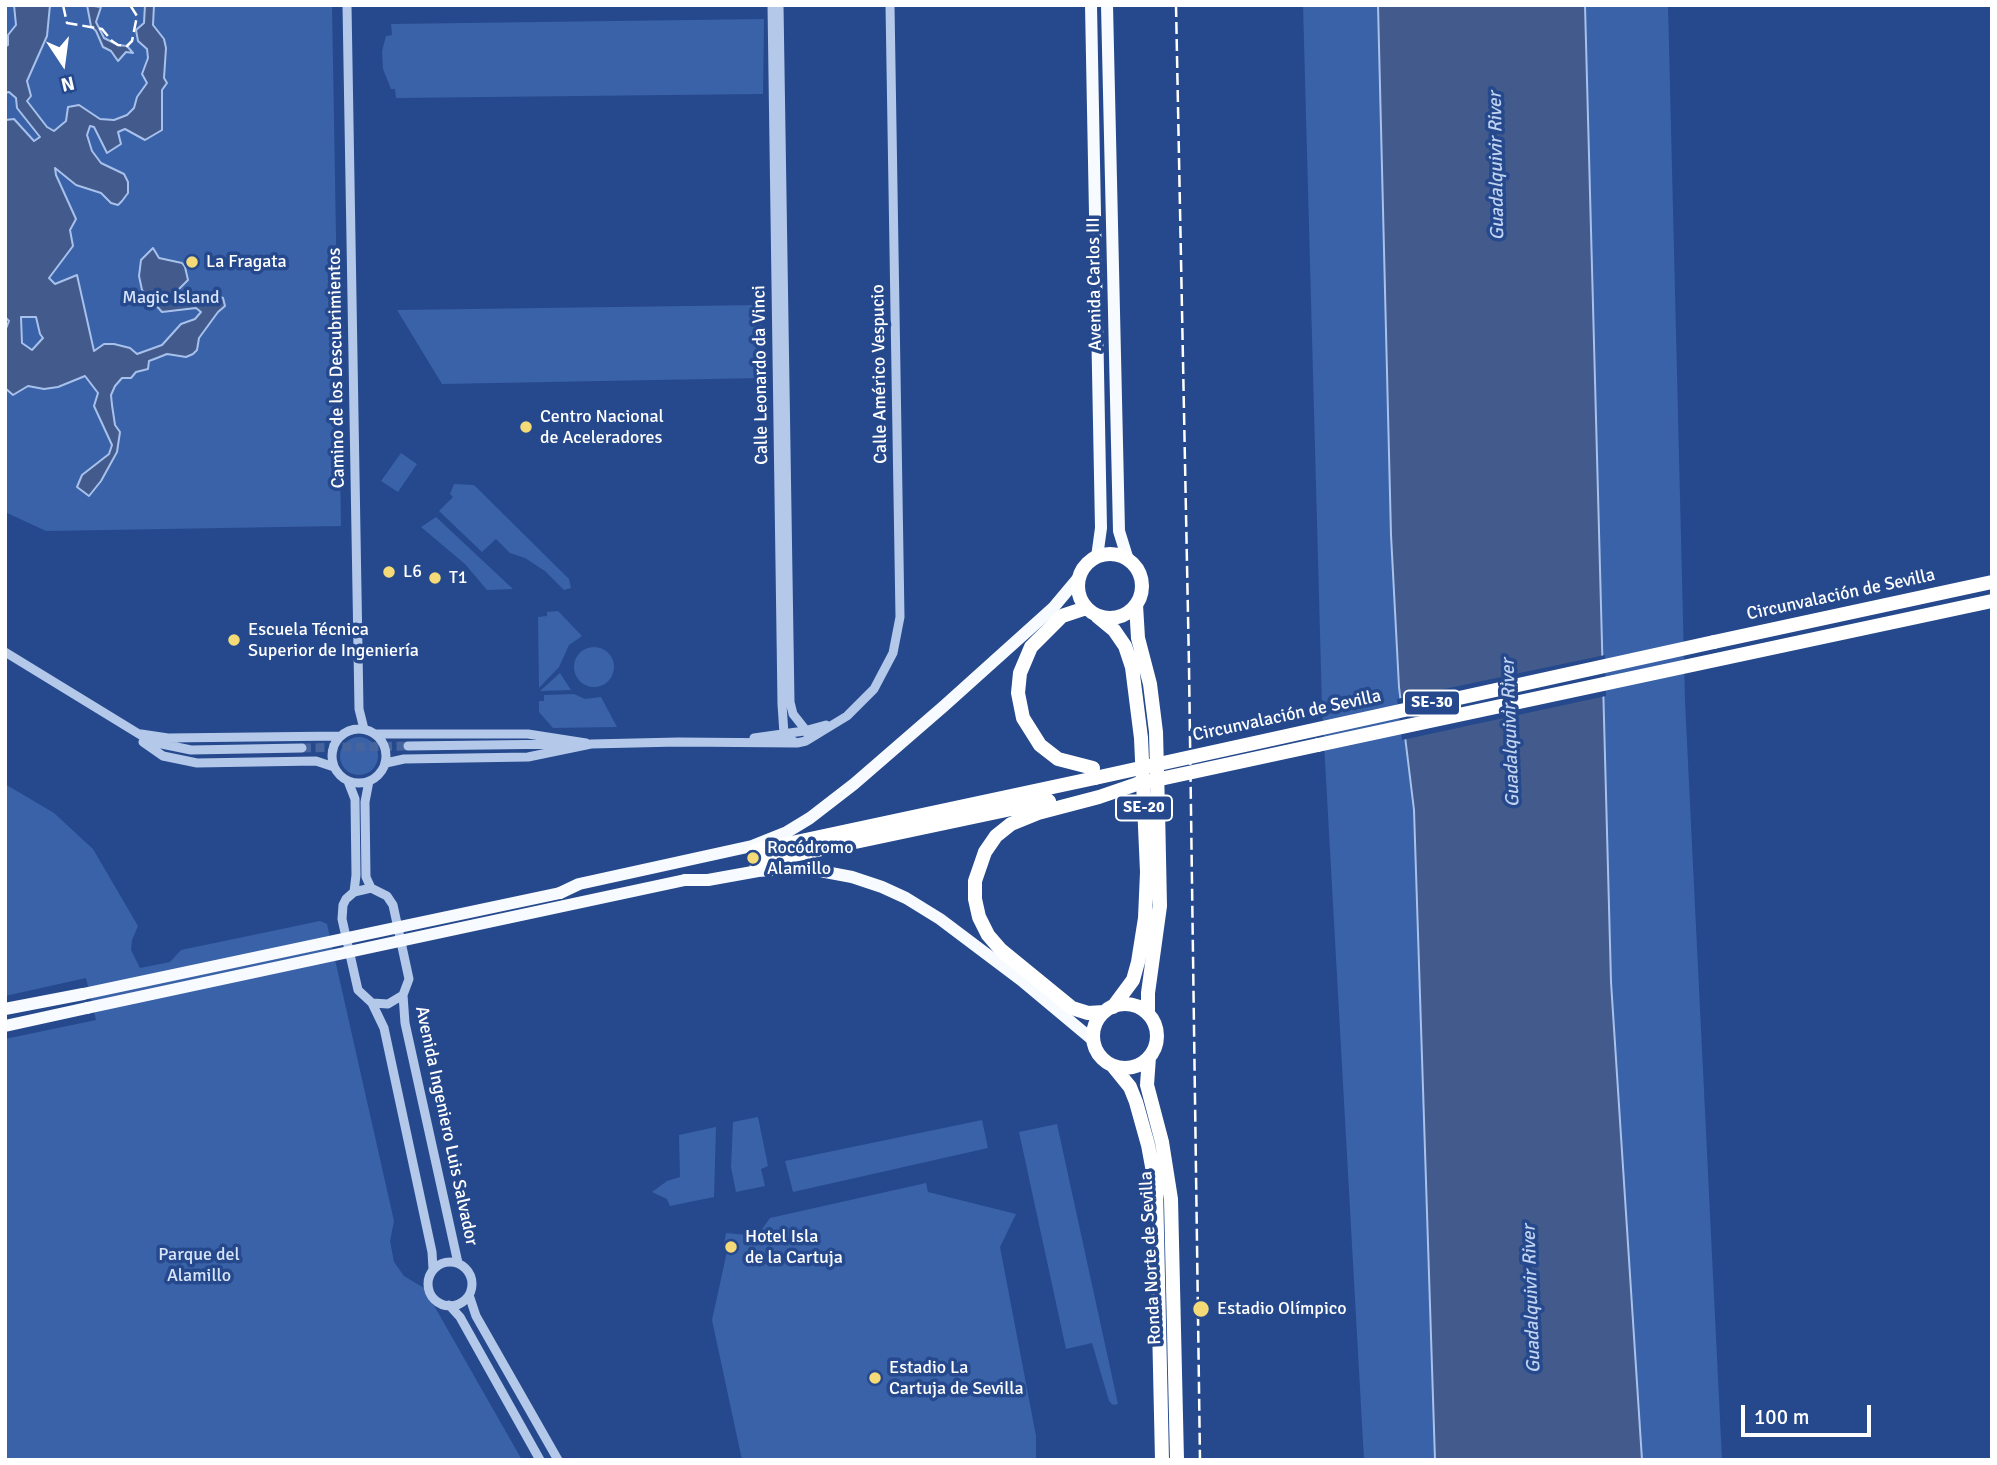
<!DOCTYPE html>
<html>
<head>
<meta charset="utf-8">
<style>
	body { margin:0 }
	#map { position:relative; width:1997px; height:1465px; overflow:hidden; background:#25498c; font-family:Signika,sans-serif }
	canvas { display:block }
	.frame { position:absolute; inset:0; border:7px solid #fff; pointer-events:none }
	.north { position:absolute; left:28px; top:28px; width:70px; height:70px; -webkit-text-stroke:5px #25498c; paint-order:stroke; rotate:167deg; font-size:19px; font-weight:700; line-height:28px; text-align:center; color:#fff }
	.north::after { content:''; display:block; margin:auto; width:24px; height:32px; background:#fff; clip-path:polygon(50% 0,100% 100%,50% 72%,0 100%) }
	.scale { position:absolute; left:1741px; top:1405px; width:130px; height:32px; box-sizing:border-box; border:4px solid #fff; border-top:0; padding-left:9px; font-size:21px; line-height:24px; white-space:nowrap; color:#fff; -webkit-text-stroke:5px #25498c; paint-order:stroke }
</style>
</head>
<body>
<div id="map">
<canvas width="1997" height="1465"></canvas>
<div class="frame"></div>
<div class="north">N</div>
<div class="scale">100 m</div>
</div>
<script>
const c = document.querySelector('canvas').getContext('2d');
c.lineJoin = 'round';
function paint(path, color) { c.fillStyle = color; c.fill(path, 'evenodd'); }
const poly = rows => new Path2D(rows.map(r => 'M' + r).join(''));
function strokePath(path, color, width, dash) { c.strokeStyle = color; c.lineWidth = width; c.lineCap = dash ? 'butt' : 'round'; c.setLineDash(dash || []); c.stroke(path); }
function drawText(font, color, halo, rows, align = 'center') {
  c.font = font + ' Signika,sans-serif'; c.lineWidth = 7; c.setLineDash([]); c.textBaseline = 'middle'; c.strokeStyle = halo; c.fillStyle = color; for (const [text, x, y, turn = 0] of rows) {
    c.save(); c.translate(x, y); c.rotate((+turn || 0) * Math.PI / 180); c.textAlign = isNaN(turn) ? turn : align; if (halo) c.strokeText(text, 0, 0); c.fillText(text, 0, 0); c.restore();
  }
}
paint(poly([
	[5,5,332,5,341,526,46,531,5,512],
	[1303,5,1378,5,1399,687,1414,810,1436,1460,1364,1460,1322,707],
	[1585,5,1668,5,1685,701,1722,1460,1642,1460,1611,982],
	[764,19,763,94,396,98,395,89,391,89,383,69,382,51,386,36,392,35,391,24],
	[761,305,763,378,442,384,397,310],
	[401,453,417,464,398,492,381,481],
	[454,484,474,485,569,579,571,588,564,590,545,571,525,558,510,553,496,539,482,552,439,511,453,497,450,494],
	[436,517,513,589,487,590,465,564,421,527],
	[558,611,582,636,569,645,559,667,539,688,538,617,547,616,547,612],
	'574 667a20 20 0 1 1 40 0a20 20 0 1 1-40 0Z',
	[560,673,571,690,540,691],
	[574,694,585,699,601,697,617,727,553,728,539,712,539,701,544,701,544,695],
	'340 756a19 19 0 1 1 38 0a19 19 0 1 1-38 0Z',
	[5,784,54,813,93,849,138,926,132,940,131,950,140,968,170,962,181,950,320,921,327,924,394,1221,390,1241,394,1262,404,1276,424,1288,522,1460,5,1460,5,1039,96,1020,86,978,5,996],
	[758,1117,768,1166,761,1169,765,1186,736,1192,731,1167,733,1122],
	[982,1120,988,1148,793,1192,785,1161],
	[1057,1124,1118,1404,1113,1405,1109,1401,1092,1343,1066,1349,1019,1132],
	[716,1127,714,1197,670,1206,667,1199,652,1192,667,1181,680,1177,679,1135],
	[926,1183,928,1192,1016,1214,1000,1247,1036,1436,1036,1460,742,1460,712,1320,728,1247,724,1245,726,1233,757,1236,770,1218]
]), '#3a62a8');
const water = poly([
	[14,5,50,5,47,36,27,81,31,96,27,101,47,127,54,131,66,121,68,107,79,105,100,119,114,120,127,115,134,108,137,97,147,83,142,74,148,58,147,49,138,41,136,30,144,23,145,5,154,5,153,25,164,39,166,48,164,78,167,83,162,90,162,130,145,140,125,129,118,132,121,144,107,153,94,127,90,126,87,135,92,151,101,163,124,174,128,182,128,193,122,201,118,205,111,203,101,193,76,185,55,168,56,175,76,219,70,230,73,246,49,278,55,284,77,275,94,351,104,344,114,344,130,348,137,354,162,345,181,324,195,319,201,312,196,308,162,312,142,290,139,276,141,260,153,248,159,258,182,263,185,267,188,280,175,293,179,297,189,291,205,295,216,295,223,298,225,306,218,312,199,338,197,350,193,354,186,357,167,354,157,358,149,361,148,369,136,372,131,378,122,378,115,386,111,395,112,405,115,425,120,432,117,452,101,481,89,496,77,487,82,475,109,454,112,445,94,406,98,393,85,376,58,387,44,389,28,386,13,395,5,388,5,331,9,321,5,317,5,120,14,119,34,141,40,137,17,108,16,98,9,92,5,93,5,47,8,45,8,35,16,25,14,5],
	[21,317,36,317,40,334,43,338,32,350,22,343,21,317],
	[87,5,101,7,96,22,104,38,118,45,127,46,133,53,126,52,118,61,111,51,103,47,96,31,91,26,87,5],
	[1378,5,1585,5,1611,982,1642,1460,1435,1460,1414,810,1399,687,1391,535,1378,5]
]);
paint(water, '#425b8c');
strokePath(water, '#a8c1eb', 2);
paint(poly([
	[1605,655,1606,696,1402,740,1397,699]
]), '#25498c');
strokePath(poly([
	[302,748,408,746]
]), '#46649d', 9, [9, 4.5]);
strokePath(poly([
	[347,5,359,709,364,729],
	[772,5,782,704,784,734,796,743],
	[779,5,790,702,793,714,808,733,808,739],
	[5,652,152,742,191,750,302,748],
	'332 756a27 27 0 1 1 54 0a27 27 0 1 1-54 0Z',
	[141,734,168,738,341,736],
	[376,734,528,734,586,743],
	[754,738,804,731,826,725],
	[143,742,163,756,197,763,316,761,334,767],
	[408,746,565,744],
	[386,763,404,759,528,757,591,744,678,742,797,743,806,741,847,716,874,689,893,653,900,617,890,5],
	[348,781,355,799,356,875,354,892],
	[369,781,365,802,366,877,371,888],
	[371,888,387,896,393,905,409,979,403,995,388,1004,372,1003,358,990,342,919,343,905,346,899,354,892,371,888],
	[403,995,405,1023,458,1263],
	[372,1003,384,1028,432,1252,433,1269],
	'428 1284a22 22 0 1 1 44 0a22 22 0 1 1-44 0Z',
	[469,1295,476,1316,558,1460],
	[449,1305,460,1317,540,1460]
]), '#b4c8ea', 9);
strokePath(poly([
	[1091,5,1101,528,1097,557],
	[1107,5,1119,531,1128,560],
	[685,880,708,880,758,871,788,869,820,871,852,877,882,887,906,898,940,919,1021,980,1094,1041],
	[560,893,579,884,752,846,787,832,810,818,854,784,944,706,1053,608,1079,577],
	[5,1009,83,994],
	[5,1026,87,1008]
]), '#f7fafe', 12);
strokePath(poly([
	'1078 586a32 32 0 1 1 64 0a32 32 0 1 1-64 0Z',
	[1136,605,1138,638,1150,684,1156,732,1158,809,1160,906,1148,993,1148,1014],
	[1086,608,1062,616,1031,647,1020,673,1018,693,1023,718,1040,745,1058,759,1093,768],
	[1097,616,1114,630,1125,646,1132,667,1141,738,1144,804,1147,872,1145,918,1138,962,1133,980,1113,1007],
	[1714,642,1992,582],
	[1318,745,1992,601],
	[754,851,1095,778],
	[756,863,1049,801],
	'1093 1036a32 32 0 1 1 64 0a32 32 0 1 1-64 0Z',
	[1104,1012,1088,1013,1072,1008,1001,950,988,935,979,917,975,899,975,881,985,852,996,836,1011,824,1038,813,1099,797,1137,784],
	[1149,1057,1147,1085,1162,1142,1171,1199,1177,1460],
	[1113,1066,1130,1087,1136,1102,1148,1145,1156,1188,1162,1460]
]), '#fff', 14);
strokePath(poly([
	[63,5,67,23,102,29,112,41,118,45,127,46,132,41,137,16,130,5],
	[1176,5,1189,666,1200,1460]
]), '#fff', 2.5, [12, 5]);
strokePath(poly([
	[83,994,560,893],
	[87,1008,685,880]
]), '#f7fafe', 12);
strokePath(poly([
	[1095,778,1714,642],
	[1137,784,1318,745]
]), '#fff', 14);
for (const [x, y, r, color] of [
	[192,262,7,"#f4db78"],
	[526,427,7,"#f4db78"],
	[389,572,7,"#f4db78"],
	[435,578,7,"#f4db78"],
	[234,640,7,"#f4db78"],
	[753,858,7,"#f4db78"],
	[731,1247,7,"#f4db78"],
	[1201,1309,9,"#f4db78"],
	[875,1378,7,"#f4db78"]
]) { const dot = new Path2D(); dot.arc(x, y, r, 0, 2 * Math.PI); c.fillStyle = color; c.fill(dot); strokePath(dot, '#25498c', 2.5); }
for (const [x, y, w] of [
	[1432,703,56],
	[1144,808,56]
]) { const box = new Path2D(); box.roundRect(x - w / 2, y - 12.5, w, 25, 5); c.fillStyle = '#25498c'; c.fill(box); strokePath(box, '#fff', 2); }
drawText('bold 16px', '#fff', null, [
	["SE-30",1432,703],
	["SE-20",1144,808]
]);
drawText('18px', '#fff', '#25498c', [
	["La Fragata",206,262],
	["Centro Nacional",540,417],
	["de Aceleradores",540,438],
	["L6",403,572],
	["T1",449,578],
	["Escuela Técnica",248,630],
	["Superior de Ingeniería",248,651],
	["Rocódromo",767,848],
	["Alamillo",767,869],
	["Hotel Isla",745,1237],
	["de la Cartuja",745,1258],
	["Estadio Olímpico",1217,1309],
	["Estadio La",889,1368],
	["Cartuja de Sevilla",889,1389]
], 'left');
drawText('18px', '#fff', '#25498c', [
	["Avenida Carlos III",1095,284,-91],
	["Camino de los Descubrimientos",337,368,-91],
	["Calle Américo Vespucio",880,374,-91],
	["Calle Leonardo da Vinci",761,375,-91],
	["Circunvalación de Sevilla",1841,595,-12],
	["Circunvalación de Sevilla",1287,716,-12],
	["Avenida Ingeniero Luis Salvador",446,1126,78],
	["Ronda Norte de Sevilla",1151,1258,-93]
]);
drawText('18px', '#d8e4f8', '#25498c', [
	["Magic Island",171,298],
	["Parque del",199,1255],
	["Alamillo",199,1276]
]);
drawText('italic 19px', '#bfd2f1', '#25498c', [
	["Guadalquivir River",1497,166,-91],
	["Guadalquivir River",1511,733,-92],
	["Guadalquivir River",1532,1299,-92]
]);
</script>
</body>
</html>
